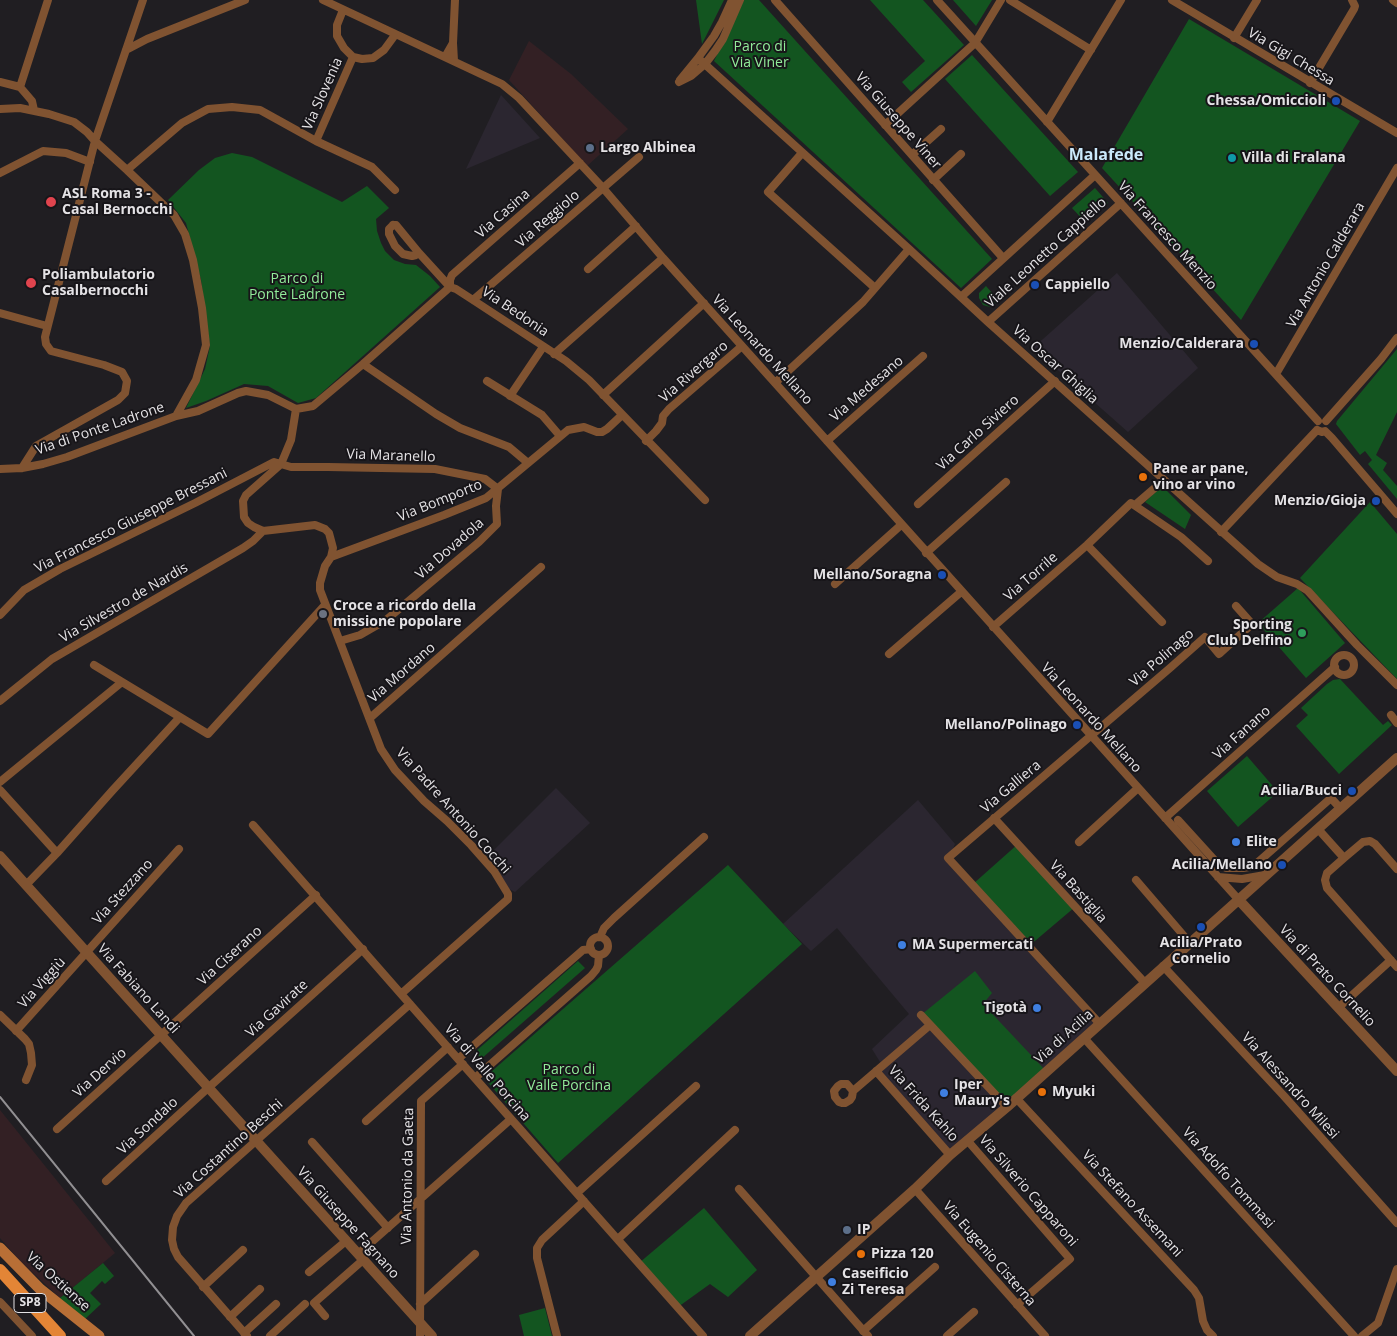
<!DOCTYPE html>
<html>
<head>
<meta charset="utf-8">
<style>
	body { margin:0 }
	canvas { display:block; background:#201e22 }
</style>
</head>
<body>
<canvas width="1397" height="1336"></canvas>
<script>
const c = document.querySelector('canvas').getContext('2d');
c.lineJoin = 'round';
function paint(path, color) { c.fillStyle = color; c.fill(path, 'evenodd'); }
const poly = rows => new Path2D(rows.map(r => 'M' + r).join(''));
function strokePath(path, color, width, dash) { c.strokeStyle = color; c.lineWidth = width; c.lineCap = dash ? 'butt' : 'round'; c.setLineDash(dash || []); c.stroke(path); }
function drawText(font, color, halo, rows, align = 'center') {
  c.font = font + ' "Open Sans",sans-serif'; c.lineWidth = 4; c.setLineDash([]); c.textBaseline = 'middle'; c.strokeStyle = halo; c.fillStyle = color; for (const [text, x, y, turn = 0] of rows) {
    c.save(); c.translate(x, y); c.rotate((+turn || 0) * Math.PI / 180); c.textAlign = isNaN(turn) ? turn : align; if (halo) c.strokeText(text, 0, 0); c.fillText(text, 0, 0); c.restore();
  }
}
paint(poly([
	[501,95,540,138,466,169],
	[1117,273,1198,368,1128,432,1033,348],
	[556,788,590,823,515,892,509,889,487,857],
	[918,800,955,844,949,858,1099,1023,950,1155,876,1071,882,1065,872,1049,909,1014,837,928,811,951,783,924]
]), '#2b2630');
paint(poly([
	[529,41,571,74,628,129,587,166,509,80],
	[0,1110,115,1253,60,1298,20,1261,0,1238]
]), '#332024');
paint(poly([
	[696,0,724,0,702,44],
	[744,0,759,0,992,259,961,288,714,61],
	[870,0,923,0,964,45,911,92,902,82,925,61],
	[953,0,992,0,976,26],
	[1189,19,1360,121,1241,320,1102,168],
	[972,55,1078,172,1050,196,945,79],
	[232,153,252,157,342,202,367,186,389,208,376,219,377,231,381,243,385,251,394,260,405,264,416,265,430,276,440,287,316,398,298,403,268,386,244,384,206,401,186,408,205,369,210,346,201,280,186,223,168,200,199,170,215,158],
	[1095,188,1108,203,1086,223,1072,208],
	[986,286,999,301,990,307,983,305,979,298,979,293],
	[1397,349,1397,412,1376,455,1387,463,1383,470,1397,486,1397,499,1368,464,1372,460,1365,451,1360,455,1336,424,1337,421],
	[1162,486,1191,515,1185,529,1145,502],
	[1370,502,1397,534,1397,679,1300,578],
	[1298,588,1345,643,1306,678,1258,623],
	[1340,679,1383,725,1388,721,1392,725,1339,774,1296,726,1308,715,1301,708,1327,684,1333,680],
	[1247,756,1278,792,1238,827,1207,791],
	[1018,844,1075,907,1029,946,973,884],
	[728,865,802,944,558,1163,484,1078],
	[578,961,585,968,481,1059,475,1052],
	[975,971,992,993,983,1004,1046,1071,1008,1108,921,1015],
	[704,1208,757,1270,728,1297,710,1284,678,1307,639,1263],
	[103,1263,114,1276,105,1284,102,1281,90,1293,101,1304,85,1319,60,1298],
	[545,1308,552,1336,524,1336,519,1315]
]), '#135520');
strokePath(poly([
	[323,0,502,84,519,98,603,188,663,258,1238,899],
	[775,0,1003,258],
	[937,0,1318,421],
	[1010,0,1091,50],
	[1172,0,1397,133],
	[1393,0,1397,3],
	[343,10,337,25,337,36,344,48,353,57,362,59,373,58,384,50,395,35],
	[1234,38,1257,0],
	[453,43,455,0],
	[126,50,147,39,245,0],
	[445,57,453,43,454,61],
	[698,58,909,249,988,322,1258,564,1277,577,1297,584,1308,591,1357,645,1397,685],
	[680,80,698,58,714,36,722,22,732,0],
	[0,82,20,87],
	[679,82,691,76,705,64,715,51,723,39,740,0],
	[1310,83,1354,9,1355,6,1352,0],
	[0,109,20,108,49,114,74,122,87,132,95,141,127,170,174,215,185,234,193,260,202,308,206,345,196,380,176,416,67,457,43,464,22,468,0,469],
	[34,110,32,101,20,87,48,0],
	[1047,122,1121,0],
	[885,125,975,43,1001,0],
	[316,141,353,57],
	[802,153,768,192,875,288],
	[912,155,941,129],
	[127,170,182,123,208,109,232,107,260,110,316,141,372,167,395,190],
	[0,173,43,151,66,153,90,162],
	[933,180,961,154],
	[393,225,396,225,419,253,416,255,412,256,403,254,395,246,389,234,389,229,393,225],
	[419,253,450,287],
	[588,269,636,226],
	[450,287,450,280,452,275,580,163],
	[961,297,1095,175],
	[473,300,639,157],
	[0,313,47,326],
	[988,322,1121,203],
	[554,354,663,258],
	[363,364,436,414,460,428,509,447,528,463],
	[1276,374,1397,168],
	[487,381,542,415,560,436],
	[775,383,863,302,909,249],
	[603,395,704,303],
	[510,396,543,347],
	[296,409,313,406,363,364,450,287,456,289,473,300,566,361,589,380,705,500],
	[176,416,198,411,238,393,246,391,268,395,296,409,291,440,281,464,246,495,243,501,244,517,248,523,254,527,263,531,315,525,325,529,329,533,333,548,331,557,325,566,320,583,320,590,381,749,395,770,424,801,447,821,471,845,494,871,508,894,508,899,401,994],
	[1326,421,1381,359,1397,338],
	[1317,430,1322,432,1325,431,1332,438,1397,514],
	[646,441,656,431,662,423,663,416,669,409,742,346],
	[827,441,923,356],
	[22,468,36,446,118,400,125,393,127,381,122,372,104,365,51,351,46,344,45,337,95,141,143,0],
	[918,504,1055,381],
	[1135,505,1164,480],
	[1221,532,1317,430],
	[1087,545,1162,622],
	[926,553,1006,482],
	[331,557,444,515,486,498,568,430,584,427,597,432,602,432,607,429,622,415],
	[835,584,901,525],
	[0,615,24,590,60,569,195,503,274,462,291,467,328,467,435,469,485,479,498,489,496,506,497,524,479,542,386,620,360,635,340,641],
	[993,627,1087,545,1131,503,1181,537,1208,561],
	[889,654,961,592],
	'1334 665a10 10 0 1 1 20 0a10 10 0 1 1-20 0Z',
	[94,665,208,734,325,605],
	[0,701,52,659,243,548,253,541,263,531],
	[1391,715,1397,723],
	[370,718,541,567],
	[0,782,122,682],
	[0,790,57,853],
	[994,818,1145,983],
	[1165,818,1335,667],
	[1178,820,1218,864,1226,868,1243,868,1249,867,1257,863,1331,798,1340,808],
	[253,825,458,1059,703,1336],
	[1318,829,1344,858,1327,873,1325,880,1327,888,1397,967],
	[1079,842,1138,788],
	[1344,858,1363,842,1370,841,1375,844,1397,869],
	[1218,877,1242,879,1265,875],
	[1136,880,1190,943],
	[26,885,57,853,112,791,180,717],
	'590 946a9 9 0 1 1 18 0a9 9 0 1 1-18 0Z',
	[600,937,604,928,614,918,704,837],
	[1163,966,1284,1096,1397,1223],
	[1338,1008,1391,960],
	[0,1015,25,1039,29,1044,31,1053,32,1065,26,1080],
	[921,1015,1007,1107],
	[1099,1023,948,858,1170,668,1205,637,1219,654,1252,624,1236,606],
	[16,1031,179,849],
	[1084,1038,1354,1336],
	[458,1059,583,950,591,949],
	[876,1071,950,1155],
	[475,1078,591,976,596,970,598,966,599,955],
	[853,1091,847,1084,841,1084,838,1086,834,1091,835,1097,839,1102,842,1103,845,1103,850,1100,852,1097,853,1091,930,1025],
	[1016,1098,1194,1290,1199,1298,1203,1321,1207,1330,1213,1336],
	[366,1121,448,1047],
	[57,1129,316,895],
	[967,1140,1070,1259,1017,1305],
	[312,1142,388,1228],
	[106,1181,208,1088,363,949],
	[739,1189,868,1336],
	[915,1189,1045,1336],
	[577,1193,696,1086],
	[618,1239,735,1130],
	[358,1254,511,1119],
	[309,1272,346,1241],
	[203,1287,243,1250],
	[0,1302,32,1336],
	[420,1304,475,1254],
	[325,1316,314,1303,363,1260],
	[230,1317,260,1289],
	[863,1331,935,1267],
	[244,1333,276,1304],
	[247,1336,178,1257,174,1249,172,1240,173,1227,177,1216,186,1203,410,1004],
	[270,1336,305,1304],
	[420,1336,421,1101,463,1064],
	[557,1336,537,1258,537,1248,542,1240,584,1201],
	[947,1336,974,1312],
	[1362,1336,1378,1323,1397,1269]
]), '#805331', 8);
strokePath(poly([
	[0,856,432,1336],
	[1238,899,1397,1071],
	[750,1336,915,1189,950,1155,1007,1107,1397,758]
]), '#805331', 10);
strokePath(poly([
	[0,1248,40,1289,99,1336]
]), '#b86f36', 11);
strokePath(poly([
	[0,1270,60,1336]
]), '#e38536', 12);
strokePath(poly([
	[0,1097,194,1336]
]), '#918f92', 2);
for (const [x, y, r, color] of [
	[1336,101,5,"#1a4fb4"],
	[590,148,5,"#5c6f8a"],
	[1232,158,5,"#0f9aa8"],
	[51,202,6,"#e0444e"],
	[31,283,6,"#e0444e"],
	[1035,285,5,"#1a4fb4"],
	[1254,344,5,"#1a4fb4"],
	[1143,477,5,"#e8710a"],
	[1376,501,5,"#1a4fb4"],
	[942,575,5,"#1a4fb4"],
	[323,614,5,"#6b7280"],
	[1302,633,5,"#2e9e5b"],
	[1077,725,5,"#1a4fb4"],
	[1352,791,5,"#1a4fb4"],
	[1236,842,5,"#3f7fe0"],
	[1282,865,5,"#1a4fb4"],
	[1201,927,5,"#1a4fb4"],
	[902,945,5,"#3f7fe0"],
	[1037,1008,5,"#3f7fe0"],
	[1042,1092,5,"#e8710a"],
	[944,1093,5,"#3f7fe0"],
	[847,1230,5,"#5c6f8a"],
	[861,1254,5,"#e8710a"],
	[832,1282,5,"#3f7fe0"]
]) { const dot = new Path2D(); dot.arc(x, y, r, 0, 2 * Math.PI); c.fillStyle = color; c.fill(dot); strokePath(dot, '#171519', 2); }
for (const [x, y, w] of [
	[30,1303,32]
]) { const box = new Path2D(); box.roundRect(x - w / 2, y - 9.5, w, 19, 4); c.fillStyle = '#171519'; c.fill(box); strokePath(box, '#e4e2e5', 1); }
drawText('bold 12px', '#e4e2e5', null, [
	["SP8",30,1303]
]);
drawText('14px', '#92ec9a', '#171519', [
	["Parco di",760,47],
	["Via Viner",760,63],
	["Parco di",297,279],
	["Ponte Ladrone",297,295],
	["Parco di",569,1070],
	["Valle Porcina",569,1086]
]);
drawText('14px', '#e4e2e5', '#171519', [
	["Via Gigi Chessa",1291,57,31],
	["Via Slovenia",323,94,-66],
	["Via Giuseppe Viner",898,121,49],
	["Via Casina",503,214,-41],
	["Via Reggiolo",548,219,-41],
	["Via Francesco Menzio",1167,236,48],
	["Viale Leonetto Cappiello",1046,253,-42],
	["Via Antonio Calderara",1326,265,-60],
	["Via Bedonia",515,312,34],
	["Via Leonardo Mellano",762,350,48],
	["Via Oscar Ghiglia",1055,365,42],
	["Via Rivergaro",694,372,-41],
	["Via Medesano",867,389,-41],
	["Via di Ponte Ladrone",100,429,-19],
	["Via Carlo Siviero",978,433,-42],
	["Via Maranello",391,456,2],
	["Via Bomporto",440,501,-22],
	["Via Francesco Giuseppe Bressani",131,521,-27],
	["Via Dovadola",450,549,-41],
	["Via Torrile",1031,577,-41],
	["Via Silvestro de Nardis",124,603,-30],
	["Via Polinago",1162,658,-41],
	["Via Mordano",402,673,-41],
	["Via Leonardo Mellano",1091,718,48],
	["Via Fanano",1242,733,-42],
	["Via Galliera",1011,787,-40],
	["Via Padre Antonio Cocchi",453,811,48],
	["Via Stezzano",123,892,-48],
	["Via Bastiglia",1078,892,48],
	["Via Ciserano",230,956,-42],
	["Via di Prato Cornelio",1327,976,47],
	["Via Viggiù",42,983,-48],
	["Via Fabiano Landi",138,989,48],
	["Via Gavirate",277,1009,-42],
	["Via di Acilia",1064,1037,-42],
	["Via Dervio",100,1073,-42],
	["Via di Valle Porcina",487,1073,49],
	["Via Alessandro Milesi",1290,1086,48],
	["Via Frida Kahlo",923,1104,48],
	["Via Sondalo",148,1126,-43],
	["Via Costantino Beschi",229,1149,-42],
	["Via Antonio da Gaeta",408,1176,-89],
	["Via Adolfo Tommasi",1228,1178,48],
	["Via Silverio Capparoni",1028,1191,49],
	["Via Stefano Assemani",1132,1204,47],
	["Via Giuseppe Fagnano",348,1223,48],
	["Via Eugenio Cisterna",989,1254,49],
	["Via Ostiense",58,1282,42]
]);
drawText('bold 14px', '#e4e2e5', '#171519', [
	["Chessa/Omiccioli",1326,101,"right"],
	["Largo Albinea",600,148],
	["Villa di Fralana",1242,158],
	["ASL Roma 3 -",62,194],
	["Casal Bernocchi",62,210],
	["Poliambulatorio",42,275],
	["Casalbernocchi",42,291],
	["Cappiello",1045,285],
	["Menzio/Calderara",1244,344,"right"],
	["Pane ar pane,",1153,469],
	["vino ar vino",1153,485],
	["Menzio/Gioja",1366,501,"right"],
	["Mellano/Soragna",932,575,"right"],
	["Croce a ricordo della",333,606],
	["missione popolare",333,622],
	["Sporting",1292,625,"right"],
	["Club Delfino",1292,641,"right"],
	["Mellano/Polinago",1067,725,"right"],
	["Acilia/Bucci",1342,791,"right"],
	["Elite",1246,842],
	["Acilia/Mellano",1272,865,"right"],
	["Acilia/Prato",1201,943,"center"],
	["Cornelio",1201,959,"center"],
	["MA Supermercati",912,945],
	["Tigotà",1027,1008,"right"],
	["Iper",954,1085],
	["Maury's",954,1101],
	["Myuki",1052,1092],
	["IP",857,1230],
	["Pizza 120",871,1254],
	["Caseificio",842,1274],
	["Zi Teresa",842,1290]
], 'left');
drawText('bold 16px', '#cbe9fb', '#171519', [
	["Malafede",1106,155]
]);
</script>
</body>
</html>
